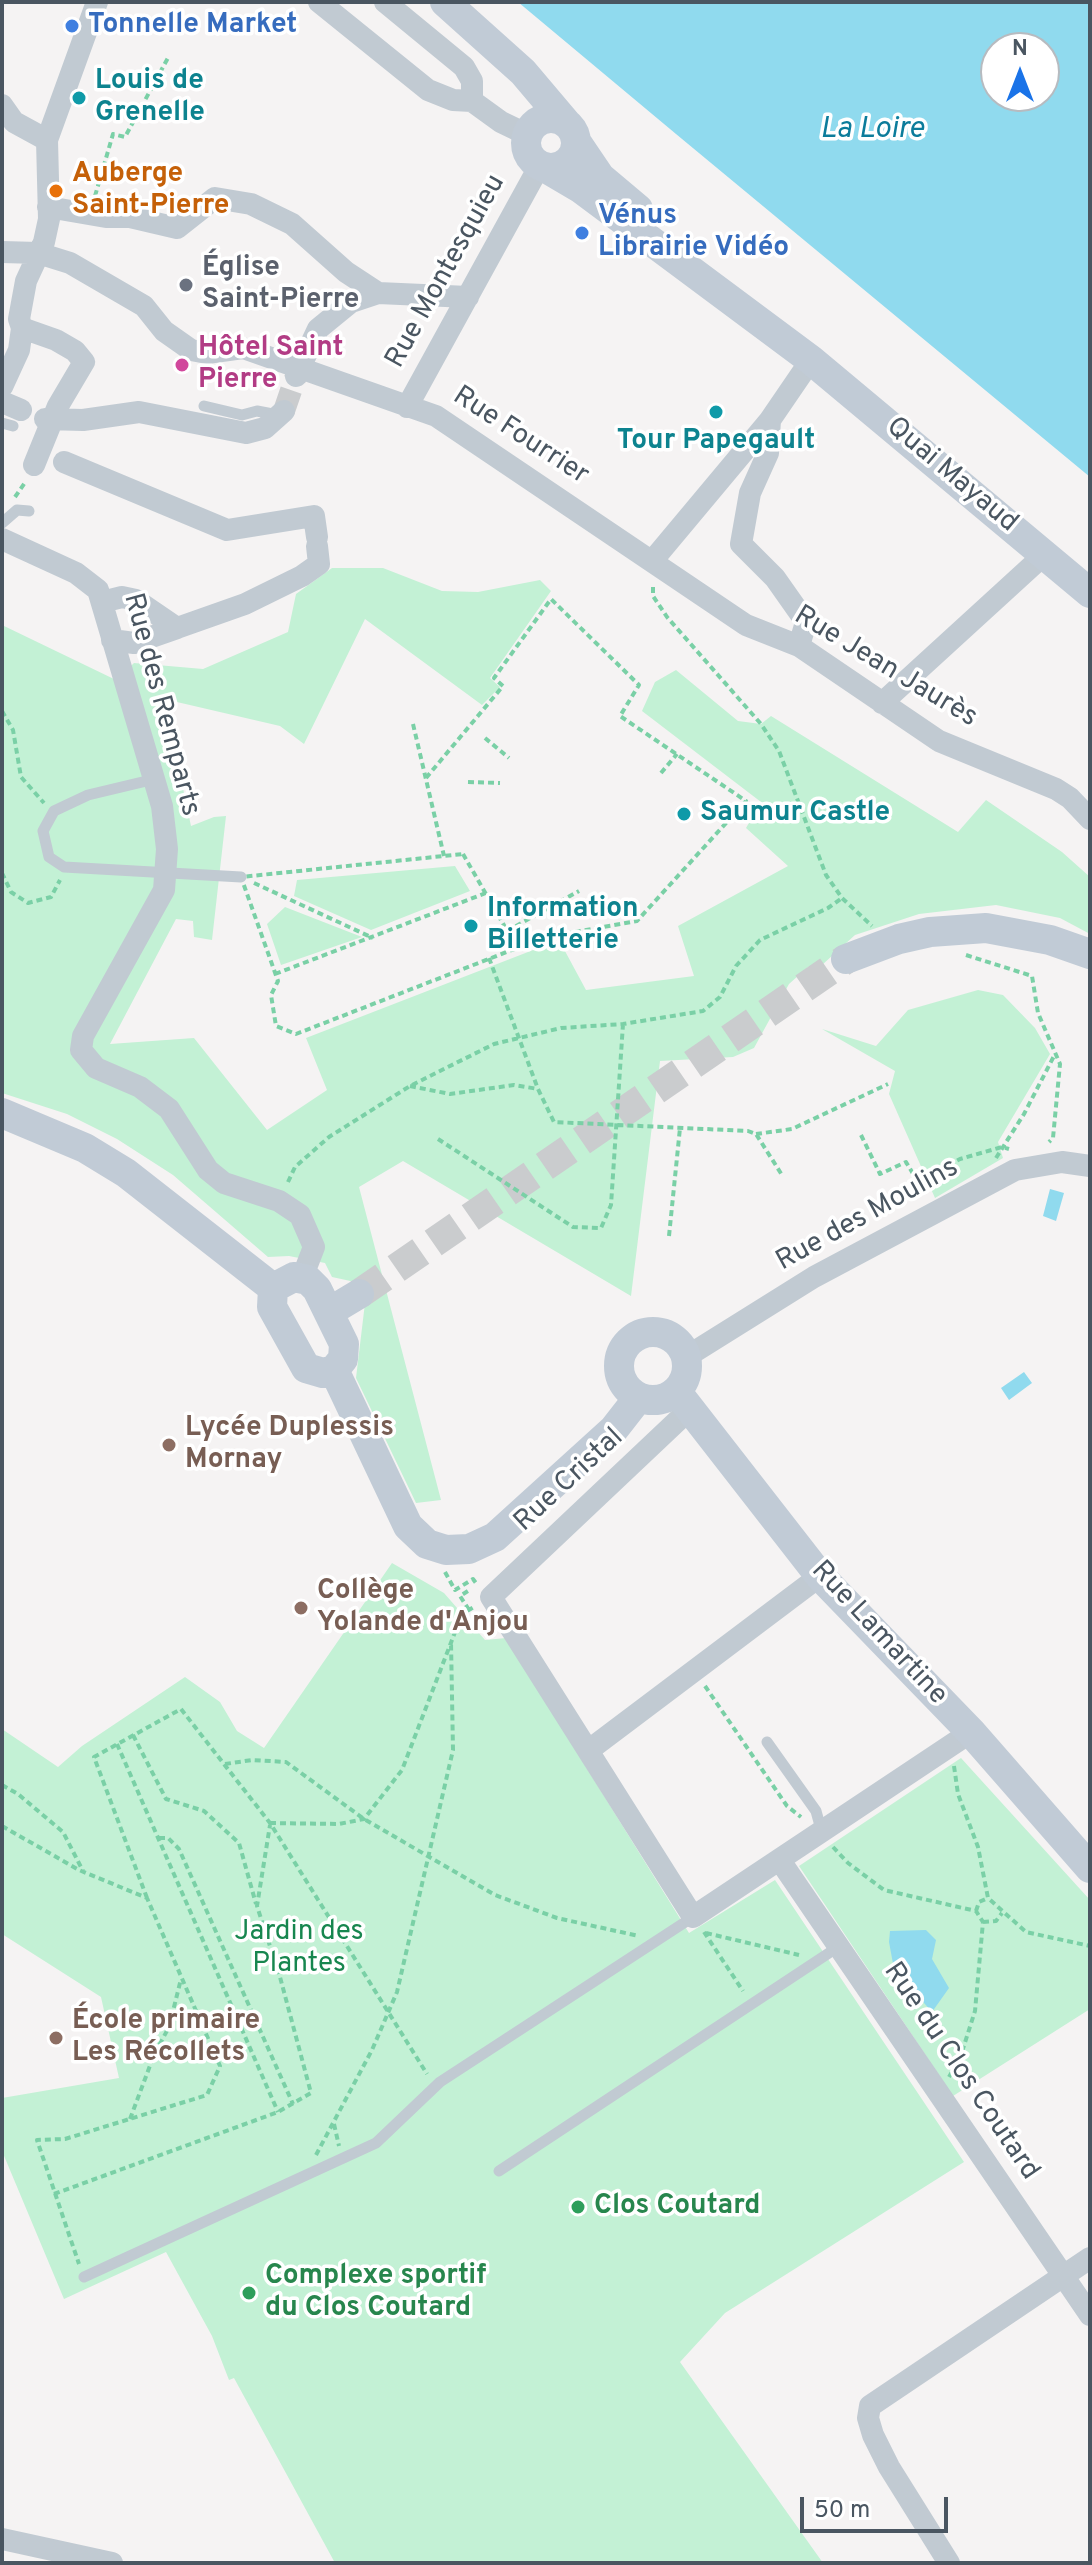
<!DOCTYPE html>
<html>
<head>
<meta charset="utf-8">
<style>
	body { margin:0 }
	#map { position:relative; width:1092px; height:2565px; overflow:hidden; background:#f5f3f3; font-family:Overpass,sans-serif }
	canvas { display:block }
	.frame { position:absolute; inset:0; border:4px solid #4a5661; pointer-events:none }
	.north { position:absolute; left:980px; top:32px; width:80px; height:80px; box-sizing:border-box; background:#fff; border:2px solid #b7bbc0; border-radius:50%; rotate:0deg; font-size:22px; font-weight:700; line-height:32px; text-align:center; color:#4a5661 }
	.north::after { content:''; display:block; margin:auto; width:28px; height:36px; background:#1a73e8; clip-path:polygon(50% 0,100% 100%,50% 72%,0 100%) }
	.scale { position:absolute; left:800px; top:2497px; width:148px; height:36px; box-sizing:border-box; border:4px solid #4a5661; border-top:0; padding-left:10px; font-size:24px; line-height:28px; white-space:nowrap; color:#4a5661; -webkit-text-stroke:6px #fff; paint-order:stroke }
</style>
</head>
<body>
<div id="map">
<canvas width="1092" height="2565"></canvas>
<div class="frame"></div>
<div class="north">N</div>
<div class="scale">50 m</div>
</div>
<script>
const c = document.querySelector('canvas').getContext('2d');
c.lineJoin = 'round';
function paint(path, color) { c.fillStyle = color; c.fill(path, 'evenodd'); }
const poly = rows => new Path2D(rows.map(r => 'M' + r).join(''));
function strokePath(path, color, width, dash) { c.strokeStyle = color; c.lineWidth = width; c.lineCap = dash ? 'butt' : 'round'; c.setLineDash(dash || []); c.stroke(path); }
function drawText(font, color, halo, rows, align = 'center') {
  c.font = font + ' Overpass,sans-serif'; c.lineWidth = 7; c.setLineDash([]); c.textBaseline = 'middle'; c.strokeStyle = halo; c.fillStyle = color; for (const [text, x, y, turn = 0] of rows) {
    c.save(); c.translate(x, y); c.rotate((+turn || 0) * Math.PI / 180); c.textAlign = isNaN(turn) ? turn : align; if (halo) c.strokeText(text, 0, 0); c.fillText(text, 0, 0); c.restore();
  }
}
paint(poly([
	[332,568,383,568,442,591,478,592,540,580,551,591,490,678,500,687,482,705,365,619,304,744,280,726,164,699,191,826,214,817,226,816,212,940,194,937,193,921,176,919,110,1044,194,1038,267,1130,327,1090,306,1038,559,940,586,990,694,976,678,926,788,866,746,828,761,802,642,711,655,682,676,670,738,721,761,724,771,716,958,832,986,800,1062,852,1090,877,1090,934,1060,918,996,905,919,914,855,935,822,965,808,967,789,984,754,1048,733,1057,660,1061,631,1296,403,1161,359,1187,441,1500,416,1503,356,1378,365,1303,355,1282,332,1277,325,1263,289,1256,268,1257,173,1175,117,1139,67,1114,2,1093,2,625,116,680,134,663,203,669,288,632,296,594],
	[455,866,470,891,371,930,294,896,297,880],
	[285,907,362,937,281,965,267,924],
	[978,990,1003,995,1035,1028,1050,1054,998,1142,1003,1158,935,1198,889,1094,895,1071,822,1029,876,1046,908,1010],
	[392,1563,444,1593,485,1640,506,1638,689,1933,775,1880,964,2162,725,2313,680,2362,823,2563,335,2563,234,2378,229,2380,212,2336,166,2252,64,2299,2,2151,2,2098,119,2078,101,1997,2,1934,2,1729,58,1767,82,1746,185,1677,220,1702,237,1731,264,1748],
	[961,1758,1090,1900,1090,2009,953,2096,799,1866]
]), '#c3f1d5');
paint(poly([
	[518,2,1090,2,1090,477,676,134],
	[996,48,1044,48,1044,96,996,96],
	[1050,1189,1064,1193,1056,1221,1043,1216],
	[1024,1372,1032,1383,1009,1400,1001,1388],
	[926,1930,936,1940,932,1959,949,1988,932,2012,894,1969,889,1942,890,1931]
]), '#90daee');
strokePath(poly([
	[284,411,296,376]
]), '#caccce', 22, [22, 11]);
strokePath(poly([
	[359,1294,846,959]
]), '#caccce', 30, [30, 15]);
strokePath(poly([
	[95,196,113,134,125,137,169,56],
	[15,497,26,481],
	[653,587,653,596,667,617,761,724,779,751,826,875,842,898,872,926],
	[2,711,13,730,21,777,44,803],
	[413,724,444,856],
	[485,738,509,758],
	[661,773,677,754],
	[426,778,503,686,494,678,551,599,639,685,620,716,746,801,637,921,553,936,517,948],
	[468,782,500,783],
	[463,854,517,948,296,1034,276,1026,271,995,278,981,241,877,463,854],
	[2,873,11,892,28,903,51,897,60,880],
	[254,883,373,938],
	[507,931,579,891],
	[966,955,1032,976,1038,1013,1060,1064,1053,1138,1049,1142],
	[489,958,538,1089,554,1122,748,1131,756,1134,782,1175],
	[275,974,486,893],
	[410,1086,450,1094,514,1085,538,1089],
	[756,1134,792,1129,888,1084],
	[861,1135,880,1174,906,1162,918,1182,960,1159,1002,1147,1009,1149],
	[438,1139,573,1227,601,1228,611,1205,623,1024],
	[996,1158,1024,1114,1054,1056],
	[288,1182,295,1167,329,1137,410,1086,494,1044,561,1028,623,1024,703,1011,720,997,736,966,760,940,828,908,842,898],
	[669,1236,680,1128],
	[445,1572,455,1590,473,1579,476,1583],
	[469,1610,460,1596,471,1589],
	[705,1686,787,1806,801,1817],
	[133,1735,166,1799,204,1811,239,1843,256,1904],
	[117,1744,278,2112],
	[225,1764,252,1760,286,1762,364,1819,495,1895,557,1918,639,1936],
	[954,1766,958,1794,978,1847,988,1898,1026,1932,1090,1946],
	[2,1785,18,1794,63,1832,83,1871],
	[270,1823,339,1824,364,1819,402,1770,462,1614,474,1607],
	[2,1826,79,1870,147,1898,220,2066,207,2095,65,2139,37,2140,79,2264],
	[159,1838,168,1838,179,1849,293,2104],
	[833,1847,848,1863,884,1890,976,1911,983,1922,975,2011,960,2058,949,2077],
	[147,1898,94,1757,181,1709,270,1823,427,2074],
	[976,1911,979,1902,988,1898],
	[983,1922,996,1921,1002,1913],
	[704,1932,743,1991],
	[706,1933,799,1955],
	[130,2119,154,2055,169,2027,181,1979],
	[334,2124,339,2146],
	[316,2155,372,2050,397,1992,453,1750,451,1643],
	[54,2194,278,2112,311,2093,280,1977,257,1906,270,1825]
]), '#7ad0a6', 4, [6, 4]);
strokePath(poly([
	[204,406,242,415,257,411,278,415],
	[2,423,13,426],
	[2,523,17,510,29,511],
	[155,779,88,795,54,811,43,831,49,857,64,867,241,877],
	[767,1742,816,1811,822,1833],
	[499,2171,838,1947],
	[84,2277,376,2143,440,2082,693,1917]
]), '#c1cad2', 11);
strokePath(poly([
	[319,2,428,90,453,100,472,101,501,122,528,135],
	[385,2,464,67,472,81,472,101],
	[2,105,14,122,47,140],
	[48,207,106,217,130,217,177,228,215,198,251,204,292,224,346,272,378,293],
	[2,252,38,253,70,263,144,306,164,331,191,350,207,353,243,348,436,416,746,625,799,646,939,741,1056,789,1070,798,1090,819],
	[22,328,56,340,75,351,84,362,58,406,34,465],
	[296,376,318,329,351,302,378,293,468,297],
	[2,387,19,350,22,328,19,319,26,281,44,242,49,219,47,140,97,2],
	[2,402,21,410],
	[407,407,540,165],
	[45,419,83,420,139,412,246,433,265,428,284,411],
	[770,420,768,453,750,493,741,544,775,578,806,622,799,646],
	[64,462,227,530,314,516,317,537],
	[2,539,76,573,98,590,162,806,167,849,164,890,83,1036,81,1050,96,1068,140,1087,169,1109,208,1170,224,1183,279,1201,300,1215,314,1247,302,1278],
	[653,560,770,420,811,360],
	[102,602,122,597,136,600,177,628,245,604,302,576,319,564,317,546],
	[112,640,134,643,177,628],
	[882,703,1045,554],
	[686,1357,814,1277,1015,1170,1062,1162,1090,1166],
	[691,1408,491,1597,693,1917,971,1732],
	[589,1750,820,1576],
	[781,1862,1090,2315],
	[2,2539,112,2563],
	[949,2563,889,2467,873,2435,868,2418,870,2406,1090,2258]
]), '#c1cad2', 22);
strokePath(poly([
	[445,2,523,72,567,124],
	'526 143a25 25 0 1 1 50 0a25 25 0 1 1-50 0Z',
	[577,143,600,177,638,209],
	[546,168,580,188,811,360,1090,593],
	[846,959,899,939,930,932,986,928,1050,940,1090,954],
	[2,1113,85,1148,126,1173,273,1288],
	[294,1277,308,1280,317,1289,344,1344,343,1359,334,1370,323,1373,306,1368,272,1307,273,1288,294,1277],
	[329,1312,359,1294],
	'619 1366a34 34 0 1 1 68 0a34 34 0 1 1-68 0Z',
	[334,1370,408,1526,427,1544,446,1550,469,1549,495,1537,614,1429,639,1397],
	[676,1391,820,1576,971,1732,1090,1868]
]), '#c1cbd6', 30);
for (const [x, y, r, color] of [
	[72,26,8,"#3f7fe0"],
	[79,98,8,"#0f9aa8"],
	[56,191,8,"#e8710a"],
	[582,233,8,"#3f7fe0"],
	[186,285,8,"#6b7280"],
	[182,365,8,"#d1479c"],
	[716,412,8,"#0f9aa8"],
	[684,814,8,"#0f9aa8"],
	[471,926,8,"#0f9aa8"],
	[169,1445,8,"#8d6e63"],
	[301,1608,8,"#8d6e63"],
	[56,2038,8,"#8d6e63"],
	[578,2207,8,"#2e9e5b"],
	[249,2293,8,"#2e9e5b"]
]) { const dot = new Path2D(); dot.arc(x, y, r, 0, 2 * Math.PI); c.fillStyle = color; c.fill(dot); strokePath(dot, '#fff', 3); }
drawText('bold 28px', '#366cbe', '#fff', [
	["Tonnelle Market",88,26],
	["Vénus",598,217],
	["Librairie Vidéo",598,249]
], 'left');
drawText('bold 28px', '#0d838f', '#fff', [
	["Louis de",95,82],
	["Grenelle",95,114],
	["Tour Papegault",716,442,"center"],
	["Saumur Castle",700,814],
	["Information",487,910],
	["Billetterie",487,942]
], 'left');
drawText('bold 28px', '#c56008', '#fff', [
	["Auberge",72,175],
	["Saint-Pierre",72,207]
], 'left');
drawText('bold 28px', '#5b616d', '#fff', [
	["Église",202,269],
	["Saint-Pierre",202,301]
], 'left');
drawText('28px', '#4a5661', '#fff', [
	["Rue Montesquieu",447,272,-61],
	["Rue Fourrier",520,437,33],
	["Quai Mayaud",951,476,40],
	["Rue Jean Jaurès",885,668,31],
	["Rue des Remparts",160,705,75],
	["Rue des Moulins",868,1216,-29],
	["Rue Cristal",570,1481,-43],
	["Rue Lamartine",878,1634,47],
	["Rue du Clos Coutard",960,2072,56]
]);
drawText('bold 28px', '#b23c85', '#fff', [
	["Hôtel Saint",198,349],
	["Pierre",198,381]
], 'left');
drawText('bold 28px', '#785e54', '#fff', [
	["Lycée Duplessis",185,1429],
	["Mornay",185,1461],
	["Collège",317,1592],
	["Yolande d'Anjou",317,1624],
	["École primaire",72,2022],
	["Les Récollets",72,2054]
], 'left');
drawText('28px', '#17864f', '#fff', [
	["Jardin des",299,1933],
	["Plantes",299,1965]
]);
drawText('bold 28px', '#27864d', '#fff', [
	["Clos Coutard",594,2207],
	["Complexe sportif",265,2277],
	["du Clos Coutard",265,2309]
], 'left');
drawText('italic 30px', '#0c7c9b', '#fff', [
	["La Loire",872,131]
]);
</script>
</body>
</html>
